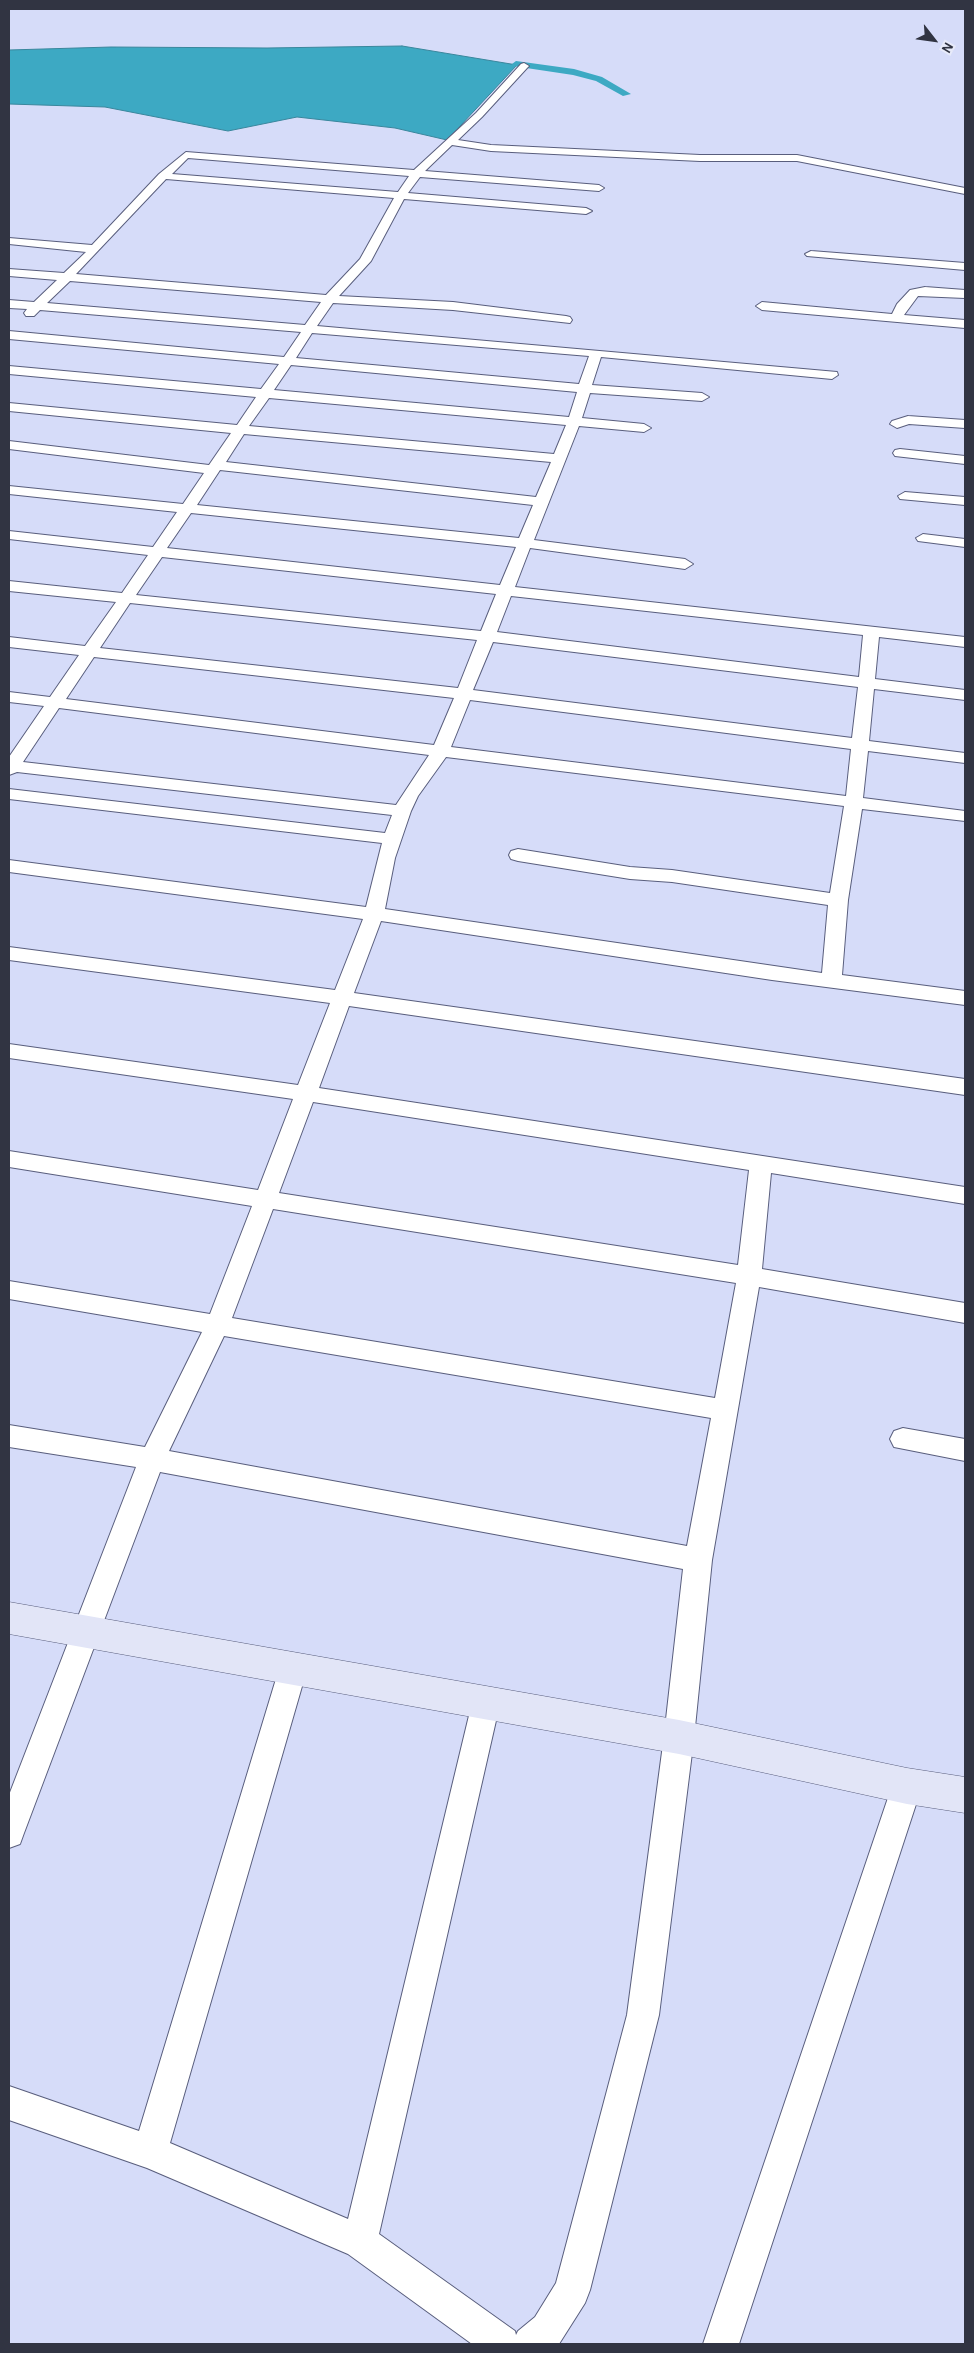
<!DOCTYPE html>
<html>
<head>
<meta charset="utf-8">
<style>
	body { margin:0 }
	#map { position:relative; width:974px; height:2353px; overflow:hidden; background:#d6dcf9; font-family:"Alegreya Sans",sans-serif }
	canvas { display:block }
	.frame { position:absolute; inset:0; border:10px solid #313442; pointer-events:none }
	.north { position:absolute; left:909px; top:15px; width:50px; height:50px; -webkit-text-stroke:4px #e7eaf9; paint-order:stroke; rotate:120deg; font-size:14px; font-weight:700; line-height:20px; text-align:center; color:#313442 }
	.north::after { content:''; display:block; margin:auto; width:18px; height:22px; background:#313442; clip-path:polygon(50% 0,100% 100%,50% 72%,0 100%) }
</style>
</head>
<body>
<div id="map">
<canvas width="974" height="2353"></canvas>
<div class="frame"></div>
<div class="north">N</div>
</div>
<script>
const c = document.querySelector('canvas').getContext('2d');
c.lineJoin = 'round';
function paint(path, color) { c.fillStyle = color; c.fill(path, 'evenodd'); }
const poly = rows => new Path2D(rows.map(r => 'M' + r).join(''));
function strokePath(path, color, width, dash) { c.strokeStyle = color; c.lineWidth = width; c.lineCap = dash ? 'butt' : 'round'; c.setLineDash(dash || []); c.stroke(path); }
const water = poly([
	[402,46,517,65,447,140,395,128,297,117,228,131,105,107,9,104,9,50,111,47,267,48,402,46]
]);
paint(water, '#3da9c3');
strokePath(water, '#39869c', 1);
paint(poly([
	[516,61,574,69,602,77,631,94,623,96,596,81,573,75,513,66,512,64,516,61]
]), '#3da9c3');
const street = poly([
	[524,63,529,66,527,68,482,117,458,140,491,145,700,155,797,155,965,188,965,194,797,161,700,161,491,151,452,145,425,171,599,185,604,188,599,191,420,177,408,193,586,208,592,211,586,214,404,199,371,261,339,296,453,302,566,316,570,317,572,320,570,323,453,310,333,303,317,326,837,372,838,375,832,379,601,357,592,385,702,393,709,397,702,401,590,393,582,418,644,424,651,428,644,432,579,426,534,540,685,559,693,564,685,569,530,548,515,587,965,637,965,647,879,637,875,679,965,690,965,700,874,689,869,741,965,753,965,763,868,751,863,798,965,811,965,821,862,809,848,900,842,975,965,991,965,1005,772,980,381,921,354,993,965,1079,965,1095,349,1006,319,1088,965,1187,965,1204,771,1173,762,1269,965,1303,965,1323,759,1287,712,1560,694,1737,659,2015,590,2290,585,2303,559,2344,472,2344,348,2254,147,2168,9,2120,9,2086,139,2131,279,1669,283,1660,293,1656,303,1660,307,1669,170,2143,348,2219,472,1703,476,1693,486,1689,496,1693,500,1703,379,2234,515,2331,516,2335,518,2331,535,2317,556,2283,627,2015,664,1737,683,1569,160,1472,24,1833,20,1844,9,1848,9,1795,136,1467,9,1447,9,1425,145,1447,202,1332,9,1299,9,1281,210,1314,252,1206,9,1167,9,1151,258,1190,293,1099,9,1058,9,1044,298,1085,330,1003,9,960,9,947,335,990,363,919,9,872,9,860,366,907,382,843,9,799,9,789,385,833,392,815,17,772,9,775,9,757,44,706,9,702,9,692,50,697,79,655,9,647,9,637,85,646,116,602,9,591,9,581,122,593,148,555,9,539,9,531,153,547,177,512,9,494,9,486,183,504,204,473,9,449,9,441,209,465,231,433,9,411,9,403,237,425,256,397,9,374,9,366,261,389,279,364,9,339,9,331,284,357,301,332,40,310,34,316,26,316,24,313,27,309,9,308,9,300,34,302,57,280,9,276,9,269,64,273,86,252,9,244,9,238,92,245,159,174,186,152,414,170,476,113,521,64,524,63],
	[188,158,409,176,398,192,172,174,188,158],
	[166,179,394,198,360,259,326,295,76,274,166,179],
	[70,281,321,302,305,325,47,303,70,281],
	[312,333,589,356,579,384,296,358,312,333],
	[291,365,577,392,569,417,274,390,291,365],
	[269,398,566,425,554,454,249,426,269,398],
	[244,434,551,462,536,497,226,462,244,434],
	[220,470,533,505,519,538,197,505,220,470],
	[191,513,516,547,500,585,167,548,191,513],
	[162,557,496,594,481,631,136,595,162,557],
	[511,596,863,635,859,677,497,632,511,596],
	[130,603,477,640,458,688,100,648,130,603],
	[493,642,858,687,852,738,473,690,493,642],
	[94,657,454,698,434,745,66,699,94,657],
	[470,700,851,749,846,796,451,747,470,700],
	[59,708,429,755,396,805,23,762,59,708],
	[446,757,844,806,830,893,672,870,630,867,518,849,511,851,509,855,511,859,518,861,630,879,672,882,828,905,822,973,385,909,395,858,411,811,418,796,446,757],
	[313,1102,749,1170,738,1265,279,1193,313,1102],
	[273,1209,736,1283,715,1398,232,1318,273,1209],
	[224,1336,711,1418,687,1546,169,1451,224,1336],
	[811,251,965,263,965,270,807,256,805,254,811,251],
	[925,287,965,290,965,298,918,296,904,315,965,320,965,328,762,310,756,306,762,302,892,314,897,304,910,290,925,287],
	[908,416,965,420,965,428,909,424,897,428,890,424,892,421,908,416],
	[900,449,965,456,965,464,895,456,893,453,895,450,900,449],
	[905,492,965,497,965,505,900,499,898,496,905,492],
	[923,534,965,539,965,547,918,541,916,538,923,534],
	[903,1428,965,1439,965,1461,894,1447,890,1439,894,1431,903,1428],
	[907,1771,918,1776,922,1786,739,2344,703,2344,892,1786,896,1776,907,1771]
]);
const secondary = poly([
	[9,1602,679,1720,907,1768,965,1777,965,1813,907,1804,679,1754,9,1634,9,1602]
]);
strokePath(street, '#595e7d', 2);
strokePath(secondary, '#595e7d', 1);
paint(street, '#fff');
paint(secondary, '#e2e5f7');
</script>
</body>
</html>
